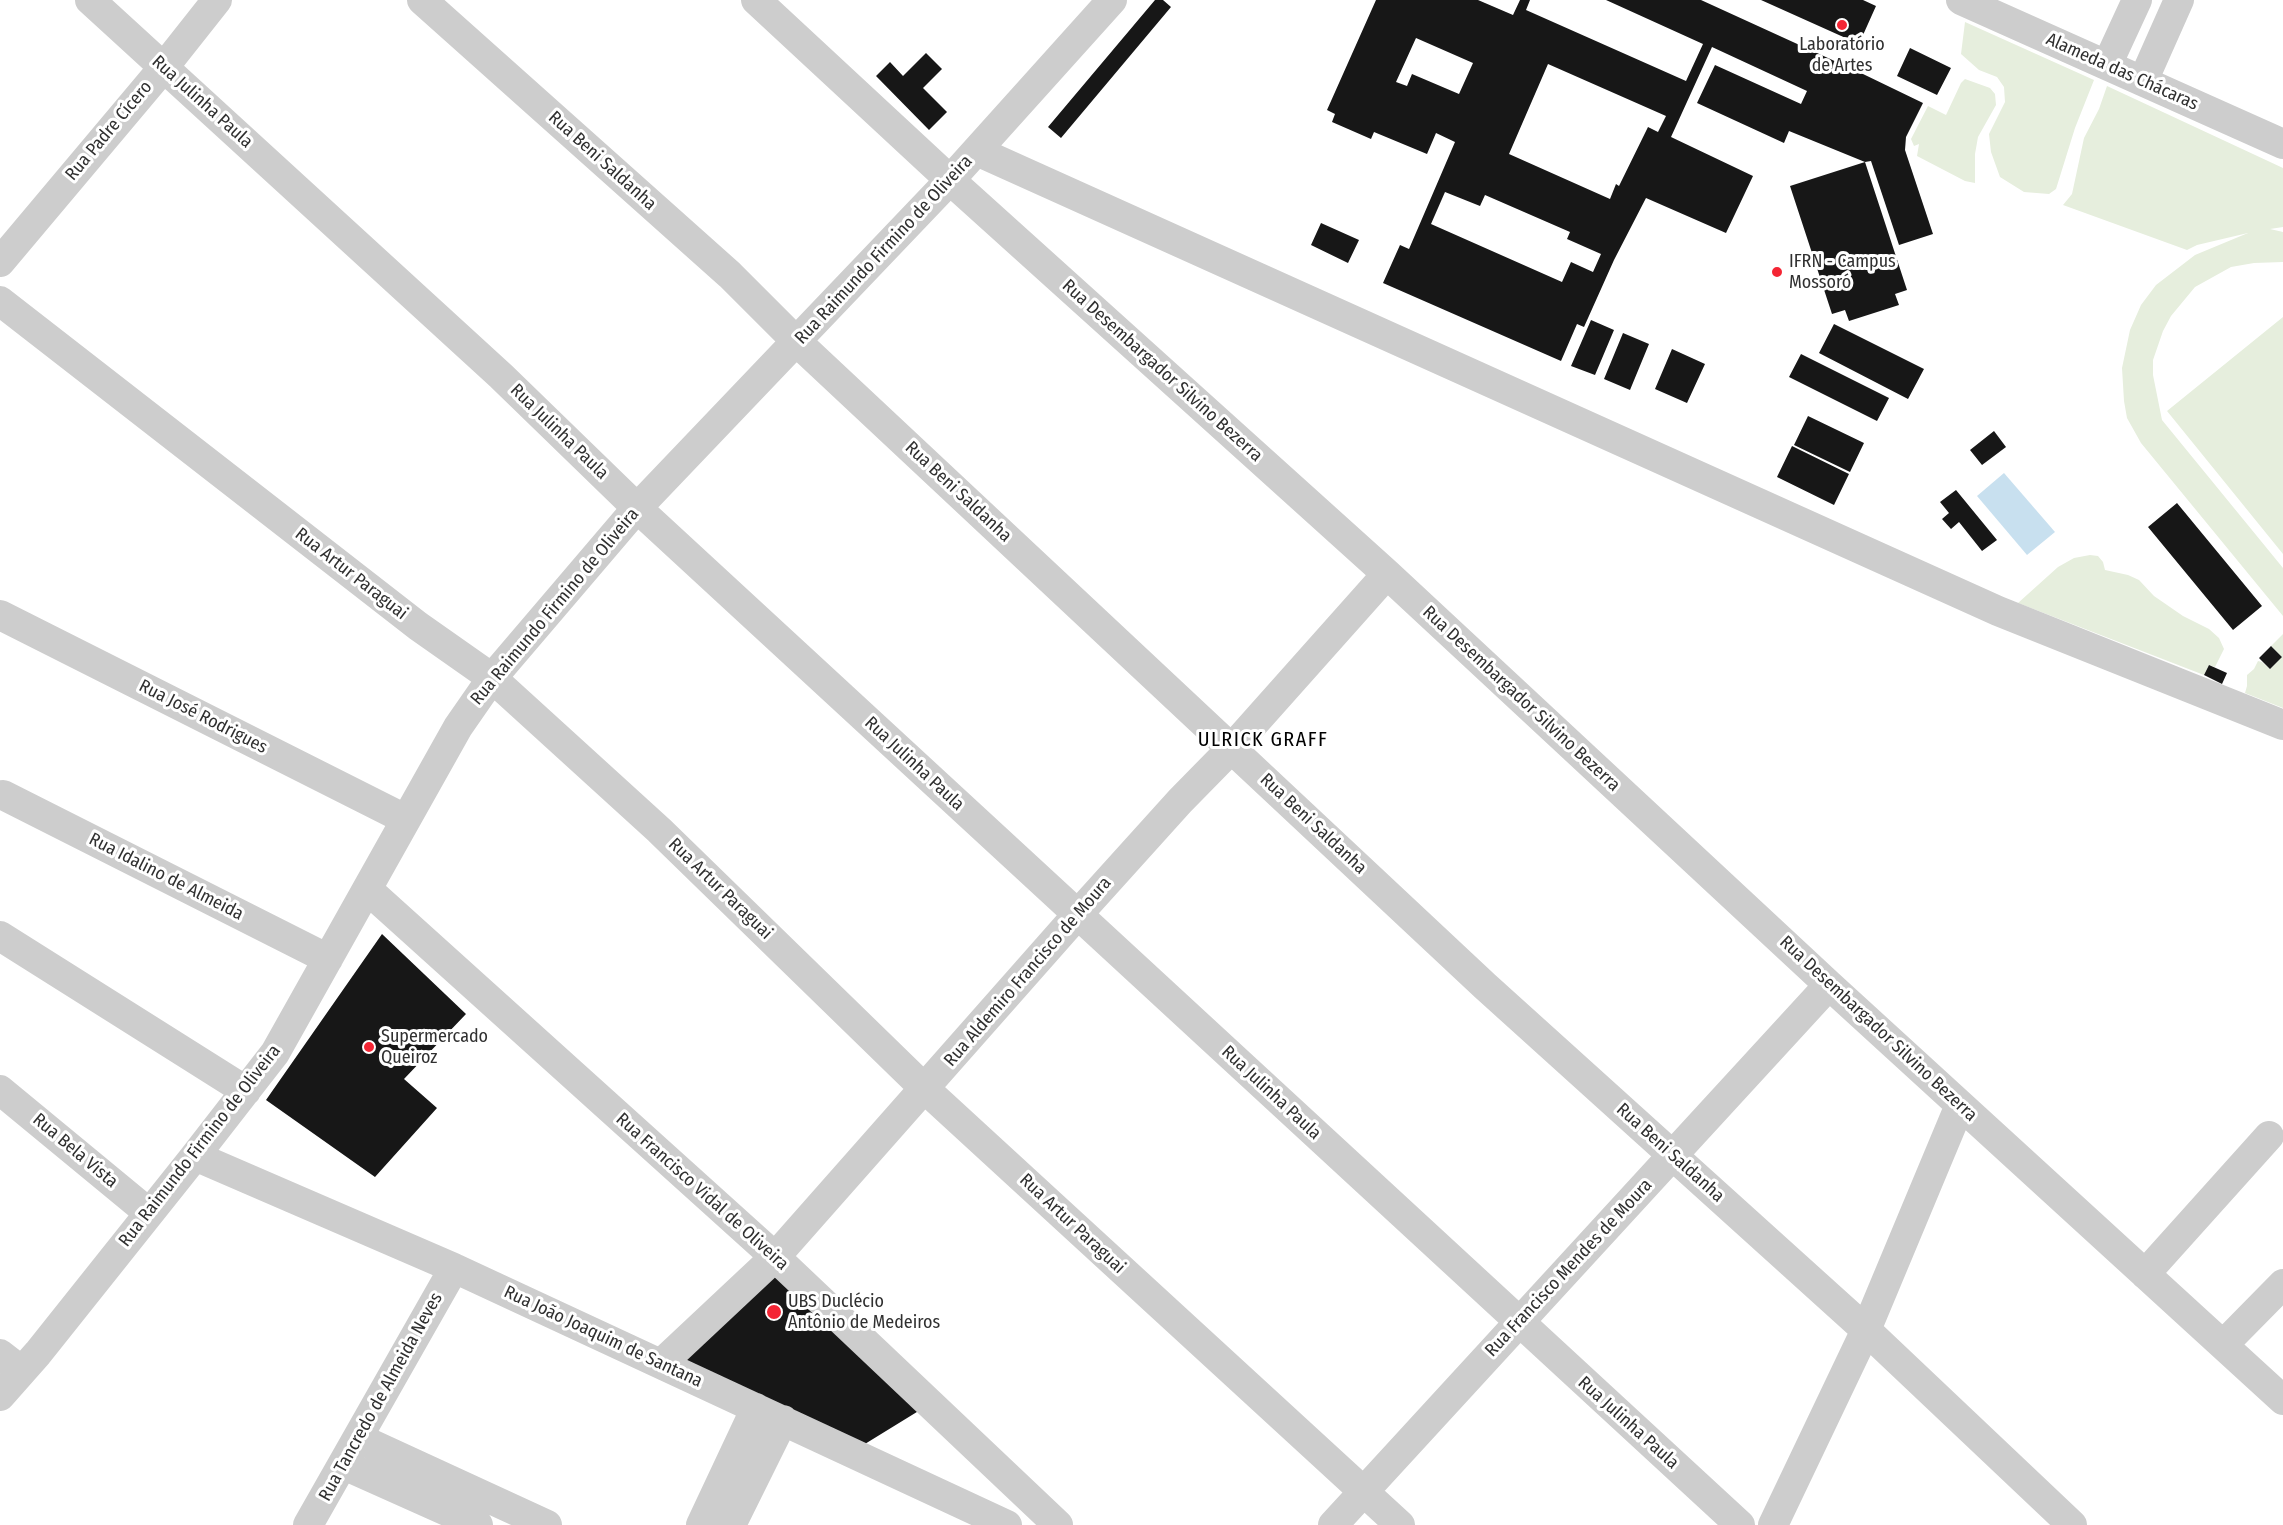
<!DOCTYPE html>
<html>
<head>
<meta charset="utf-8">
<style>
	body { margin:0 }
	canvas { display:block; background:#fff }
</style>
</head>
<body>
<canvas width="2283" height="1525"></canvas>
<script>
const c = document.querySelector('canvas').getContext('2d');
c.lineJoin = 'round';
function paint(path, color) { c.fillStyle = color; c.fill(path, 'evenodd'); }
const poly = rows => new Path2D(rows.map(r => 'M' + r).join(''));
function strokePath(path, color, width, dash) { c.strokeStyle = color; c.lineWidth = width; c.lineCap = dash ? 'butt' : 'round'; c.setLineDash(dash || []); c.stroke(path); }
function drawText(font, color, halo, rows, align = 'center') {
  c.font = font + ' "Fira Sans Condensed",sans-serif'; c.lineWidth = 6; c.setLineDash([]); c.textBaseline = 'middle'; c.strokeStyle = halo; c.fillStyle = color; for (const [text, x, y, turn = 0] of rows) {
    c.save(); c.translate(x, y); c.rotate((+turn || 0) * Math.PI / 180); c.textAlign = isNaN(turn) ? turn : align; if (halo) c.strokeText(text, 0, 0); c.fillText(text, 0, 0); c.restore();
  }
}
paint(poly([
	[1965,22,2094,80,2075,128,2056,189,2049,194,2024,192,2000,177,1991,152,1989,134,2005,102,2004,87,1997,77,1979,70,1961,54],
	[1965,79,1990,88,1995,94,1996,105,1978,137,1975,154,1975,183,1965,181,1917,156,1919,144,1914,146,1911,139,1928,106,1946,115,1961,83],
	[2107,86,2283,168,2283,227,2270,229,2283,232,2283,262,2254,263,2231,267,2195,287,2171,316,2163,331,2153,360,2153,375,2162,420,2283,568,2283,616,2141,443,2127,418,2124,401,2122,368,2130,330,2141,305,2156,285,2195,255,2248,233,2197,245,2187,250,2063,205,2072,194,2084,138,2099,109],
	[2283,317,2283,554,2167,411],
	[2090,555,2098,556,2103,562,2105,570,2128,575,2139,580,2154,596,2183,616,2209,629,2219,638,2224,649,2215,667,2209,665,2204,675,2018,603,2058,567,2074,558],
	[2283,634,2283,708,2245,693,2247,686,2247,675,2254,669,2258,661,2262,662,2270,669,2282,657,2271,646]
]), '#e6eedd');
paint(poly([
	[2004,473,2055,532,2027,555,1977,496]
]), '#c8e0ef');
paint(poly([
	[1155,0,1163,0,1171,7,1061,138,1048,127],
	[1376,0,1478,0,1513,15,1520,0,1530,0,1526,10,1686,81,1703,44,1606,0,1701,0,1863,74,1923,103,1906,137,1905,150,1933,234,1899,245,1871,161,1865,162,1907,290,1895,294,1899,305,1849,321,1845,310,1832,314,1790,186,1865,162,1789,131,1784,143,1697,103,1715,65,1801,104,1807,91,1712,47,1671,137,1753,176,1726,233,1646,198,1614,260,1584,327,1577,324,1561,361,1383,283,1400,245,1409,249,1455,142,1436,133,1427,154,1374,132,1371,139,1332,122,1335,114,1327,110],
	[1416,38,1473,63,1459,94,1412,74,1407,86,1396,82],
	[1548,64,1666,116,1658,132,1648,127,1619,186,1616,184,1610,199,1509,154],
	[1445,192,1480,206,1485,195,1570,232,1567,239,1601,254,1593,272,1571,262,1562,282,1431,224],
	[1761,0,1863,0,1876,6,1859,44],
	[1910,48,1951,68,1937,95,1897,76],
	[926,53,942,69,923,88,947,112,929,130,876,76,890,62,903,76],
	[1321,223,1359,240,1348,263,1311,245],
	[1591,320,1614,330,1595,375,1571,366],
	[1834,324,1924,369,1908,399,1819,353],
	[1623,333,1649,344,1630,390,1604,379],
	[1672,349,1705,364,1687,403,1655,389],
	[1801,354,1889,398,1877,421,1789,377],
	[1808,416,1864,443,1850,472,1794,445],
	[1994,431,2006,447,1982,465,1970,450],
	[1792,446,1849,474,1834,505,1777,477],
	[1956,490,1997,540,1982,551,1959,522,1951,529,1942,519,1949,513,1940,502],
	[2177,503,2262,606,2233,630,2148,527],
	[2271,646,2282,657,2270,669,2259,658],
	[2209,665,2227,673,2222,684,2204,675],
	[382,934,466,1014,404,1079,437,1108,375,1177,266,1100],
	[775,1262,925,1407,860,1447,669,1362]
]), '#171717');
strokePath(poly([
	[90,0,501,376,637,508,1740,1525],
	[422,0,730,275,797,342,1485,986,1866,1330,2072,1525],
	[756,0,950,180,1387,574,1829,985,2283,1400],
	[1961,0,2283,144],
	[2107,65,2137,0],
	[2143,81,2179,0],
	[977,151,1998,611,2283,725],
	[0,262,164,67,217,0],
	[0,301,418,626,492,678,659,830,925,1089,1400,1525],
	[0,615,405,819],
	[3,795,328,959],
	[368,890,775,1257,1058,1525],
	[0,936,246,1091],
	[0,1090,149,1213],
	[195,1156,454,1268,1007,1525],
	[2145,1274,2269,1136],
	[2223,1345,2283,1284],
	[0,1354,22,1371],
	[662,1363,775,1257,1078,914,1180,801,1232,748,1387,574],
	[0,1396,38,1353,195,1156,275,1053,458,727,492,678,637,508,950,180,1112,0],
	[358,1438,547,1525],
	[344,1465,478,1525],
	[308,1525,454,1268],
	[701,1525,756,1408],
	[731,1525,783,1420],
	[1333,1525,1829,985],
	[1773,1525,1866,1330,1960,1105]
]), '#cdcdcd', 30);
for (const [x, y, r, color] of [
	[1842,25,6,"#f42534"],
	[1777,272,6,"#f42534"],
	[369,1047,6,"#f42534"],
	[774,1312,8,"#f42534"]
]) { const dot = new Path2D(); dot.arc(x, y, r, 0, 2 * Math.PI); c.fillStyle = color; c.fill(dot); strokePath(dot, '#fff', 2); }
drawText('18px', '#303030', '#fff', [
	["Laboratório",1842,45,"center"],
	["de Artes",1842,66,"center"],
	["IFRN - Campus",1789,262],
	["Mossoró",1789,283],
	["Supermercado",381,1037],
	["Queiroz",381,1058],
	["UBS Duclécio",788,1302],
	["Antônio de Medeiros",788,1323]
], 'left');
drawText('18px', '#303030', '#fff', [
	["Alameda das Chácaras",2122,72,24],
	["Rua Julinha Paula",202,102,42],
	["Rua Padre Cícero",109,131,-50],
	["Rua Beni Saldanha",602,161,42],
	["Rua Raimundo Firmino de Oliveira",884,250,-47],
	["Rua Desembargador Silvino Bezerra",1162,371,42],
	["Rua Julinha Paula",559,432,44],
	["Rua Beni Saldanha",958,492,43],
	["Rua Artur Paraguai",351,574,38],
	["Rua Raimundo Firmino de Oliveira",555,607,-50],
	["Rua Desembargador Silvino Bezerra",1521,699,43],
	["Rua José Rodrigues",203,717,27],
	["Rua Julinha Paula",914,764,43],
	["Rua Beni Saldanha",1313,824,43],
	["Rua Idalino de Almeida",166,877,27],
	["Rua Artur Paraguai",720,889,44],
	["Rua Aldemiro Francisco de Moura",1028,972,-49],
	["Rua Desembargador Silvino Bezerra",1878,1029,43],
	["Rua Julinha Paula",1271,1093,43],
	["Rua Raimundo Firmino de Oliveira",200,1146,-52],
	["Rua Bela Vista",75,1151,40],
	["Rua Beni Saldanha",1670,1153,42],
	["Rua Francisco Vidal de Oliveira",702,1192,42],
	["Rua Artur Paraguai",1072,1224,43],
	["Rua Francisco Mendes de Moura",1569,1268,-47],
	["Rua João Joaquim de Santana",603,1337,25],
	["Rua Tancredo de Almeida Neves",381,1397,-61],
	["Rua Julinha Paula",1628,1423,42]
]);
c.letterSpacing = '1.5px';
drawText('20px', '#000', '#fff', [
	["ULRICK GRAFF",1263,740]
]);
c.letterSpacing = '0px';
</script>
</body>
</html>
